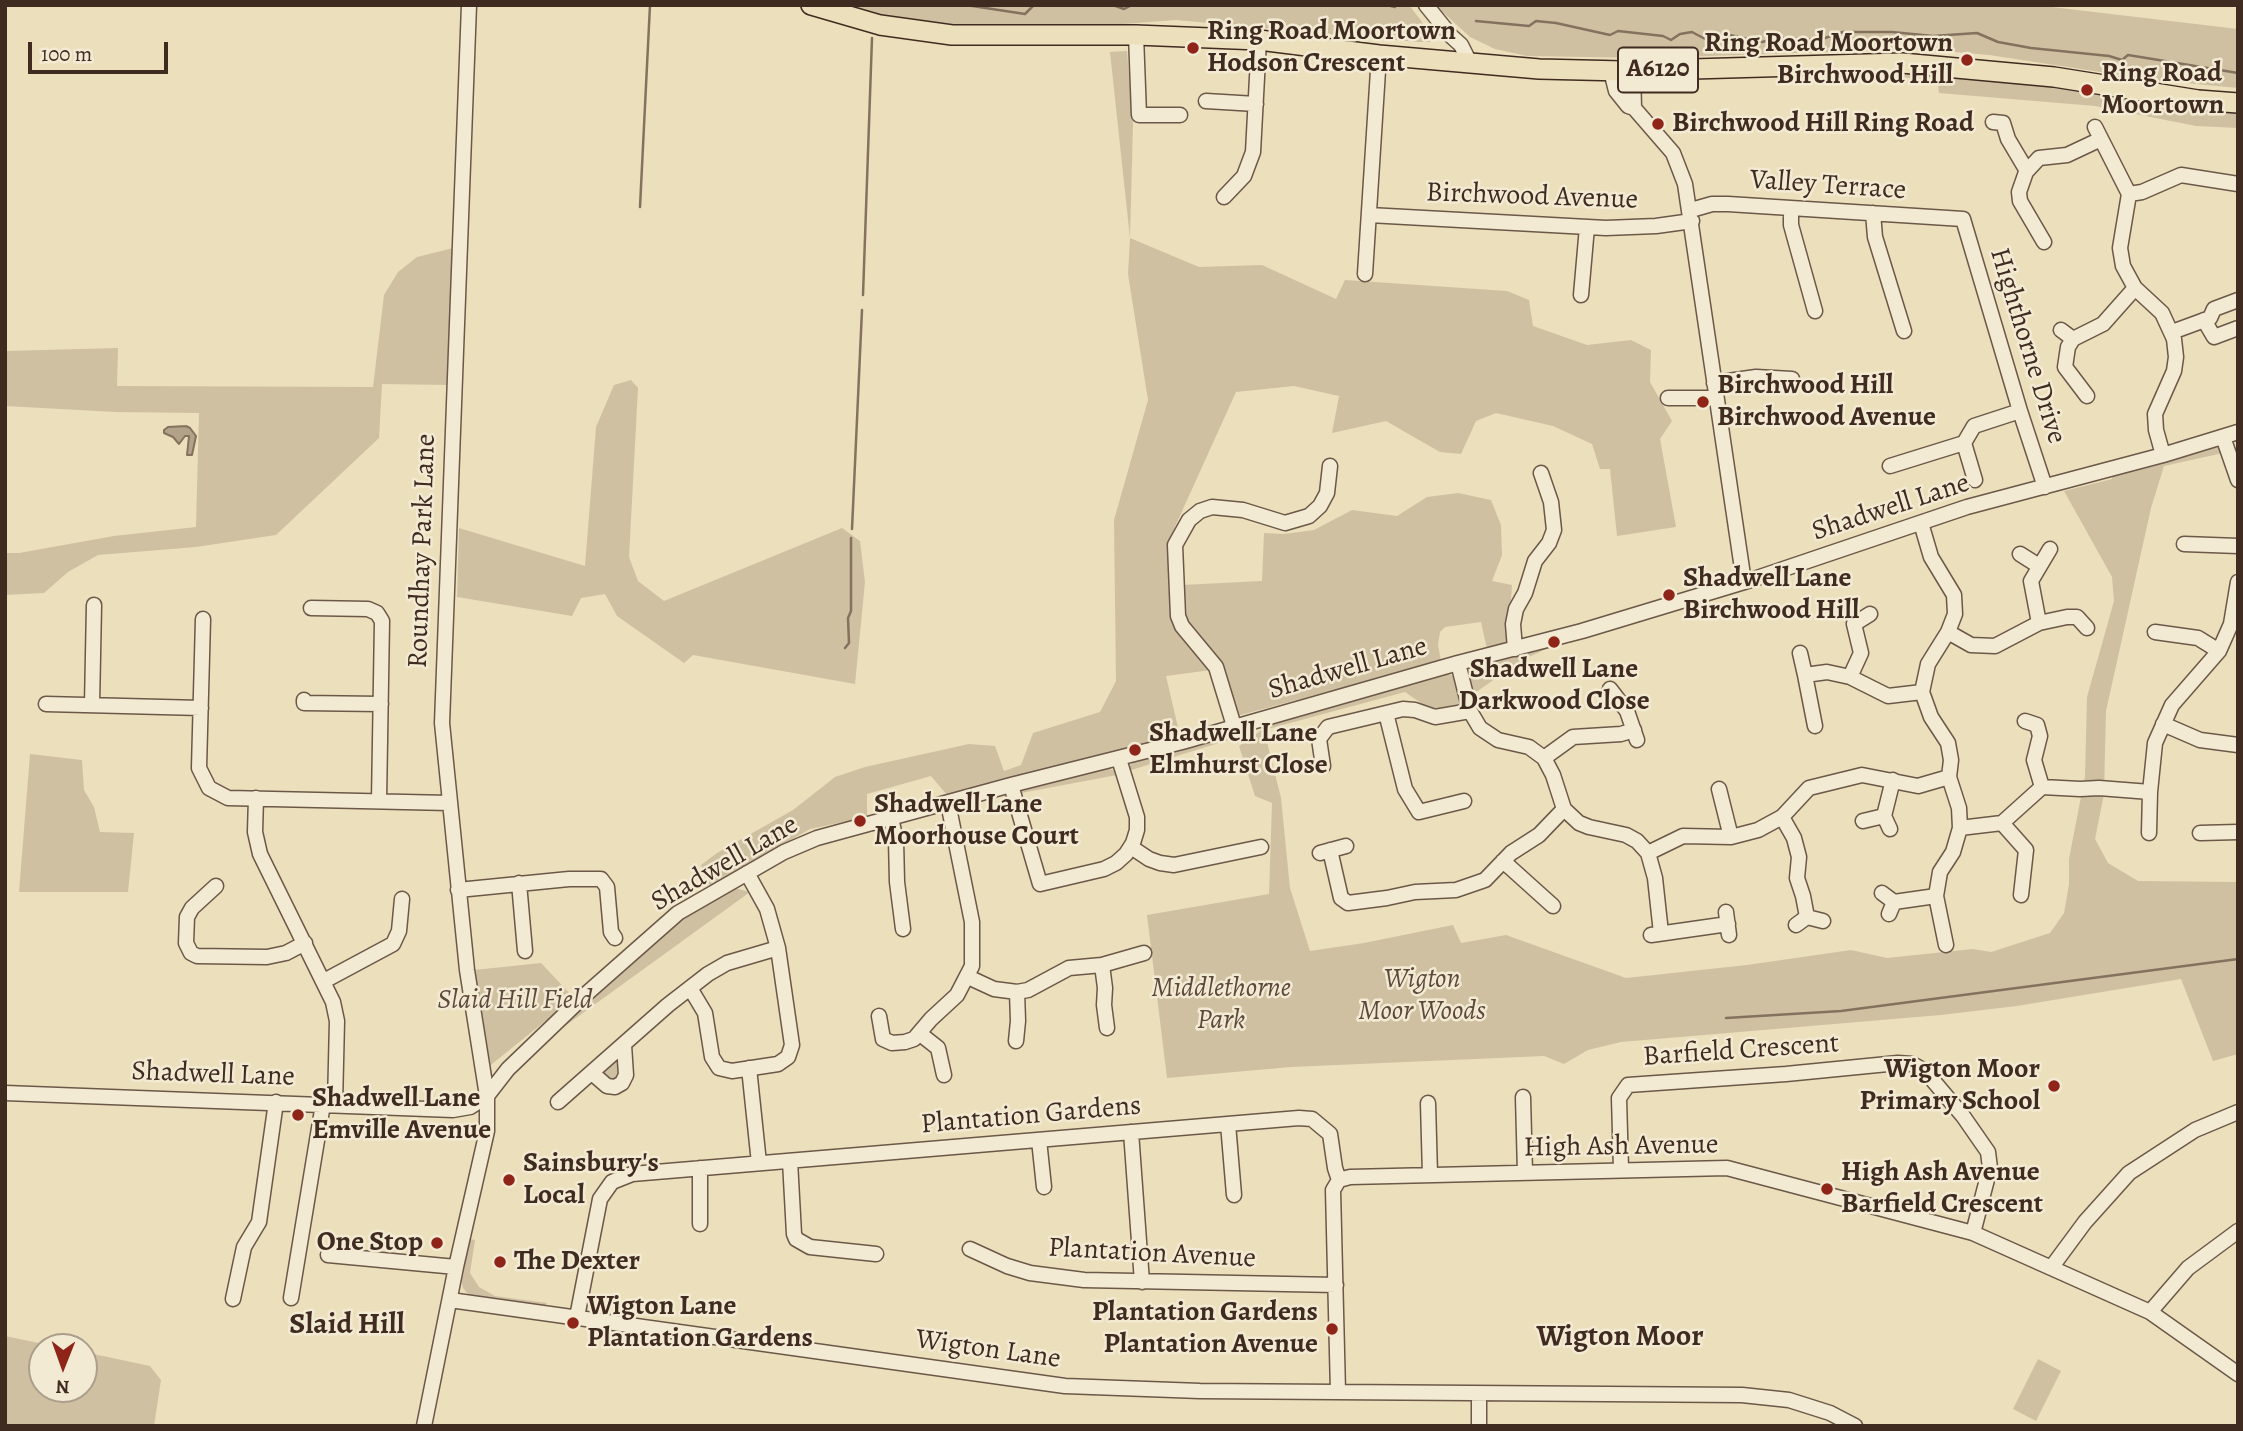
<!DOCTYPE html>
<html>
<head>
<meta charset="utf-8">
<style>
	body { margin:0 }
	#map { position:relative; width:2243px; height:1431px; overflow:hidden; background:#ecdfbc; font-family:Alegreya,serif }
	canvas { display:block }
	.frame { position:absolute; inset:0; border:7px solid #402b21; pointer-events:none }
	.north { position:absolute; left:28px; top:1333px; width:70px; height:70px; box-sizing:border-box; background:#f3ead3; border:2px solid #ab9e8c; border-radius:50%; rotate:181deg; font-size:19px; font-weight:700; line-height:28px; text-align:center; color:#402b21 }
	.north::after { content:''; display:block; margin:auto; width:24px; height:32px; background:#8f2418; clip-path:polygon(50% 0,100% 100%,50% 72%,0 100%) }
	.scale { position:absolute; left:28px; top:42px; width:140px; height:32px; box-sizing:border-box; border:4px solid #402b21; border-top:0; padding-left:9px; font-size:21px; line-height:24px; white-space:nowrap; color:#402b21; -webkit-text-stroke:5px #f3ead3; paint-order:stroke }
</style>
</head>
<body>
<div id="map">
<canvas width="2243" height="1431"></canvas>
<div class="frame"></div>
<div class="north">N</div>
<div class="scale">100 m</div>
</div>
<script>
const c = document.querySelector('canvas').getContext('2d');
c.lineJoin = 'round';
function paint(path, color) { c.fillStyle = color; c.fill(path, 'evenodd'); }
const poly = rows => new Path2D(rows.map(r => 'M' + r).join(''));
function strokePath(path, color, width, dash) { c.strokeStyle = color; c.lineWidth = width; c.lineCap = dash ? 'butt' : 'round'; c.setLineDash(dash || []); c.stroke(path); }
function drawText(font, color, halo, rows, align = 'center') {
  c.font = font + ' Alegreya,serif'; c.lineWidth = 5; c.setLineDash([]); c.textBaseline = 'middle'; c.strokeStyle = halo; c.fillStyle = color; for (const [text, x, y, turn = 0] of rows) {
    c.save(); c.translate(x, y); c.rotate((+turn || 0) * Math.PI / 180); c.textAlign = isNaN(turn) ? turn : align; if (halo) c.strokeText(text, 0, 0); c.fillText(text, 0, 0); c.restore();
  }
}
paint(poly([
	[835,5,1409,5,1432,35,1433,40,1430,42,1418,42,1176,20,1097,26,973,28,915,24],
	[1435,5,2035,5,2238,29,2238,88,2153,80,1989,55,1921,49,1648,58,1527,56,1495,49,1470,37],
	[1127,51,1133,124,1130,238,1199,267,1262,265,1336,299,1345,280,1507,291,1529,300,1533,326,1587,345,1631,340,1651,350,1650,382,1672,421,1660,439,1676,527,1617,536,1610,469,1600,469,1592,444,1553,426,1496,413,1476,421,1461,454,1440,452,1386,421,1332,433,1339,396,1294,386,1236,392,1169,540,1172,621,1211,670,1166,676,1180,736,947,795,931,776,867,794,867,817,810,829,710,886,701,865,717,853,793,810,835,777,865,767,969,744,995,746,1004,771,1021,765,1033,733,1100,712,1116,681,1114,520,1148,400,1128,274,1130,238,1110,52],
	[1864,70,1938,71,2238,107,2238,128,2196,126,2095,106,1939,93,1937,79,1862,76],
	[453,248,449,385,382,384,379,438,276,535,196,547,98,555,68,572,44,593,5,595,5,553,19,553,114,536,196,527,199,413,115,412,5,406,5,351,118,348,117,386,373,387,384,295,398,272,417,257],
	[631,380,638,388,629,557,638,581,664,601,842,528,860,541,865,582,855,684,693,655,684,663,617,616,605,594,581,598,572,616,457,597,459,528,585,566,596,427,614,385],
	[2211,446,2218,448,2223,453,2164,466,2151,508,2106,711,2104,794,2095,839,2108,863,2138,881,2238,882,2238,1054,2213,1061,2181,979,2017,1006,1941,1015,1621,1042,1588,1050,1564,1064,1544,1056,1291,1067,1167,1078,1147,915,1269,894,1272,803,1255,796,1239,746,1263,729,1263,724,1445,673,1454,676,1463,702,1457,707,1439,712,1428,708,1405,692,1264,730,1281,798,1290,888,1310,951,1364,943,1453,925,1461,943,1506,935,1626,978,1747,965,1851,950,1887,958,1973,949,1991,952,2050,933,2064,913,2069,884,2069,859,2085,776,2087,697,2114,601,2112,577,2064,491,2112,479,2112,476],
	[1458,493,1491,500,1501,525,1502,555,1492,581,1512,585,1508,643,1487,649,1481,622,1445,627,1440,632,1438,645,1441,661,1237,716,1184,613,1182,585,1262,581,1264,533,1284,534,1314,530,1352,510,1397,516,1427,497],
	[1562,642,1522,660,1472,695,1468,673,1471,667],
	[1235,736,1235,738,1128,771,1130,765,1139,759],
	[30,754,82,760,84,790,94,807,100,832,134,833,128,892,19,892],
	[1107,768,1115,771,1117,775,1021,793,1021,790],
	[735,888,750,892,554,1034,689,912],
	[541,963,574,998,487,1068,474,970],
	[617,1058,620,1061,619,1079,610,1081,604,1076,604,1071],
	[470,1239,475,1240,470,1273,479,1287,495,1296,547,1303,544,1307,474,1297,468,1294,463,1288,460,1274],
	[5,1336,58,1347,42,1347,42,1389,84,1389,84,1352,150,1366,161,1380,154,1426,5,1426],
	[2038,1359,2061,1371,2036,1421,2013,1409]
]), '#cfc0a2');
const water = poly([
	[186,426,190,428,196,436,192,455,187,455,189,436,185,436,179,444,173,437,164,433,164,430,168,427,186,426]
]);
paint(water, '#b2a287');
strokePath(water, '#84725e', 2);
strokePath(poly([
	[966,5,1025,14,1034,5],
	[1113,5,1124,9,1132,5],
	[1387,5,1395,7],
	[1476,21,1529,26,1536,21,1556,23,1610,35,1618,31,1663,36,1671,40,1680,34,1692,32,1707,40,1725,34,1762,42,1778,38,1819,40,1843,32,1892,32,1933,36,1977,33,1998,42,2031,48,2109,56,2122,60,2128,55,2238,73],
	[640,207,650,5],
	[863,295,872,38],
	[852,529,862,310],
	[845,648,849,643,848,618,851,611,851,538],
	[1726,1018,1841,1011,2238,959]
]), '#84725e', 2.5);
const minor = poly([
	[1426,5,1451,36,1461,45,1470,63],
	[1136,35,1139,115,1180,115],
	[1611,71,1616,91,1628,106,1634,108,1673,153,1685,184,1744,582],
	[1633,71,1634,108],
	[1206,101,1256,104],
	[1993,122,2003,123,2008,139,2027,171],
	[2095,127,2129,194,2120,248,2123,266,2135,288,2162,313,2174,339,2176,357,2174,371,2155,414,2156,430,2163,455],
	[2129,194,2142,192,2181,175,2238,184],
	[1224,197,1244,176,1253,152,1259,40],
	[1791,208,1791,225,1815,311],
	[1691,210,1712,204,1728,204,1963,219,2020,411,2045,487],
	[1873,213,1875,237,1904,331],
	[1369,215,1606,228,1656,226,1692,221],
	[2044,242,2020,201,2019,192,2026,172,2039,158,2067,155,2101,139],
	[1365,274,1379,55],
	[1581,295,1587,227],
	[2204,320,2214,337,2238,328],
	[2061,330,2073,339],
	[2172,332,2210,318,2214,309,2238,300],
	[1714,383,1756,377,1792,379],
	[2087,396,2065,367,2068,347,2073,339,2103,324,2135,288],
	[1668,398,1716,398],
	[2223,437,2238,480],
	[1890,466,1964,443],
	[1975,480,1964,443,1974,426,2020,411],
	[1921,523,1931,557,1954,595,1955,614,1948,632,1928,664,1922,692,1931,717,1948,743,1951,760,1949,777,1959,808,1960,828,1953,852,1940,872,1936,896,1946,945],
	[2184,544,2238,546],
	[2020,554,2039,566],
	[311,608,368,609,377,613,382,621,379,801],
	[203,619,199,768,209,788,228,798,449,803],
	[2039,623,2031,581,2050,549],
	[1948,632,1971,645,1995,646,2039,623,2067,617,2077,617,2087,628],
	[2155,632,2198,638,2219,651],
	[1515,649,1513,624,1516,609,1525,593,1535,561,1549,543,1554,530,1551,502,1541,473],
	[1800,653,1805,675],
	[1458,663,1470,711,1480,728,1498,740,1529,747,1544,758,1553,775,1564,809,1579,823,1589,827,1626,835,1637,841,1648,853,1655,878,1661,933],
	[1850,677,1861,653,1854,624,1870,614],
	[1610,689,1627,711,1637,740],
	[304,700,304,703,381,704],
	[46,704,201,708],
	[92,705,94,605],
	[1386,713,1405,789,1419,812,1464,801],
	[2025,721,2037,725,2040,736,2034,760,2042,787],
	[2163,724,2200,740,2238,745],
	[1234,726,1216,667,1182,626,1178,616,1175,545,1189,520,1200,511,1212,507,1243,510,1285,523,1309,516,1320,506,1327,493,1330,466],
	[1815,726,1805,675,1827,672,1850,677,1888,696,1922,692],
	[1544,758,1573,737,1621,734,1634,730],
	[1323,766,1319,739,1328,727,1403,709,1415,710,1435,717,1470,711],
	[1011,785,1040,884,1104,869,1116,863,1126,854,1133,843,1137,830,1137,817,1119,759],
	[1719,789,1731,837],
	[256,798,255,832,260,854,333,1002,337,1021,335,1104],
	[1884,816,1890,829],
	[1782,817,1794,838,1799,857,1797,878,1803,896,1807,917],
	[891,818,896,840,897,882,903,929],
	[1863,821,1884,816,1893,780],
	[2002,823,2026,850,2021,895],
	[1960,828,2002,823,2042,787,2080,789,2099,788,2150,792],
	[2149,833,2150,792,2155,743,2172,705,2219,651,2231,624,2238,582],
	[2200,833,2238,832],
	[1131,847,1149,859,1160,863,1174,865,1261,847],
	[1330,850,1341,898,1348,903,1387,898,1415,892,1456,890,1485,880,1511,853,1539,835,1564,809],
	[1320,853,1346,846],
	[1648,853,1683,836,1731,837,1758,830,1782,817,1809,788,1862,775,1918,786,1949,777],
	[1503,861,1553,906],
	[519,883,525,951],
	[216,886,192,908,187,917,186,943,191,953,197,956,267,957,286,953,305,943],
	[458,890,569,879,601,879,607,887,611,932,615,938],
	[1882,893,1894,902],
	[1726,912,1729,935],
	[1889,914,1894,902,1936,896],
	[1796,925,1807,917,1823,921],
	[1651,935,1728,924],
	[1102,965,1105,988,1104,1005,1107,1028],
	[968,977,994,989,1017,992,1028,990,1069,968,1102,965,1144,953],
	[324,981,393,944,399,931,402,899],
	[690,988,705,1013,712,1057,719,1068,732,1071,778,1064,788,1057,792,1045,778,948,767,909,747,873],
	[879,1016,883,1039,892,1043,905,1042,914,1039,931,1019,957,995,972,966,972,922,948,803],
	[919,1033,938,1048,944,1075],
	[1016,1041,1018,1021,1017,992],
	[749,1068,759,1163],
	[592,1073,607,1086,615,1087,622,1083,626,1075,624,1045],
	[5,1093,453,1110,470,1107,487,1096,508,1069,585,995,678,913,784,852,817,838,1011,785,1182,742,1458,663,1582,631,1754,579,1967,507,2163,455,2238,432],
	[1523,1097,1525,1173],
	[558,1102,668,1005,708,974,727,963,778,948],
	[1428,1103,1430,1175],
	[1228,1124,1234,1195],
	[1131,1132,1142,1282],
	[1039,1140,1044,1187],
	[790,1161,794,1234,796,1239,810,1247,876,1254],
	[700,1168,700,1224],
	[1621,1169,1619,1098,1628,1085,1786,1074,1898,1063,1912,1064,1925,1071,1963,1116,1988,1152,1990,1168,1973,1233],
	[1339,1180,1350,1177,1727,1168,1973,1233,2150,1312,2238,1374],
	[970,1249,1007,1266,1030,1273,1084,1280,1336,1285],
	[328,1255,456,1267],
	[2051,1268,2085,1222,2129,1173,2195,1130,2238,1112],
	[291,1298,323,1104],
	[233,1299,244,1247,259,1222,276,1102],
	[450,1300,1065,1386,1200,1391,1742,1395,1789,1400,1830,1413,1855,1426],
	[2150,1312,2188,1268,2238,1231],
	[577,1317,600,1199,612,1182,632,1174,1299,1118,1312,1119,1330,1134,1335,1168,1339,1180],
	[1338,1392,1333,1190,1339,1180],
	[424,1426,456,1267,487,1131,487,1096,467,970,442,723,469,5],
	[1479,1426,1479,1394]
]);
const highway = poly([
	[811,5,880,25,952,35,1136,35,1259,40,1379,55,1539,69,1623,71,1902,63,2054,77,2198,100,2238,103]
]);
strokePath(minor, '#6b5848', 17);
strokePath(highway, '#402b21', 22);
strokePath(minor, '#f3ead3', 14);
strokePath(highway, '#ecdfbc', 19);
for (const [x, y, r, color] of [
	[1193,48,7,"#8f2418"],
	[1967,60,7,"#8f2418"],
	[2087,90,7,"#8f2418"],
	[1658,124,7,"#8f2418"],
	[1703,402,7,"#8f2418"],
	[1669,595,7,"#8f2418"],
	[1554,642,7,"#8f2418"],
	[1135,750,7,"#8f2418"],
	[860,821,7,"#8f2418"],
	[2054,1086,7,"#8f2418"],
	[298,1115,7,"#8f2418"],
	[509,1180,7,"#8f2418"],
	[1827,1189,7,"#8f2418"],
	[437,1243,7,"#8f2418"],
	[500,1262,7,"#8f2418"],
	[573,1323,7,"#8f2418"],
	[1332,1329,7,"#8f2418"]
]) { const dot = new Path2D(); dot.arc(x, y, r, 0, 2 * Math.PI); c.fillStyle = color; c.fill(dot); strokePath(dot, '#f3ead3', 2.5); }
for (const [x, y, w] of [
	[1658,70,80]
]) { const box = new Path2D(); box.roundRect(x - w / 2, y - 22.5, w, 45, 5); c.fillStyle = '#f3ead3'; c.fill(box); strokePath(box, '#402b21', 2); }
drawText('bold 26px', '#402b21', null, [
	["A6120",1658,70]
]);
drawText('bold 28px', '#402b21', '#f3ead3', [
	["Ring Road Moortown",1207,32],
	["Hodson Crescent",1207,64],
	["Ring Road Moortown",1953,44,"right"],
	["Birchwood Hill",1953,76,"right"],
	["Ring Road",2101,74],
	["Moortown",2101,106],
	["Birchwood Hill Ring Road",1672,124],
	["Birchwood Hill",1717,386],
	["Birchwood Avenue",1717,418],
	["Shadwell Lane",1683,579],
	["Birchwood Hill",1683,611],
	["Shadwell Lane",1554,670,"center"],
	["Darkwood Close",1554,702,"center"],
	["Shadwell Lane",1149,734],
	["Elmhurst Close",1149,766],
	["Shadwell Lane",874,805],
	["Moorhouse Court",874,837],
	["Wigton Moor",2040,1070,"right"],
	["Primary School",2040,1102,"right"],
	["Shadwell Lane",312,1099],
	["Emville Avenue",312,1131],
	["Sainsbury's",523,1164],
	["Local",523,1196],
	["High Ash Avenue",1841,1173],
	["Barfield Crescent",1841,1205],
	["One Stop",423,1243,"right"],
	["The Dexter",514,1262],
	["Wigton Lane",587,1307],
	["Plantation Gardens",587,1339],
	["Plantation Gardens",1318,1313,"right"],
	["Plantation Avenue",1318,1345,"right"]
], 'left');
drawText('28px', '#402b21', '#f3ead3', [
	["Valley Terrace",1828,186,4],
	["Birchwood Avenue",1532,197,2],
	["Highthorne Drive",2027,346,73],
	["Shadwell Lane",1891,508,-18],
	["Roundhay Park Lane",423,551,-88],
	["Shadwell Lane",1348,669,-16],
	["Shadwell Lane",725,864,-30],
	["Barfield Crescent",1741,1051,-4],
	["Shadwell Lane",213,1075,2],
	["Plantation Gardens",1031,1116,-5],
	["High Ash Avenue",1621,1147,-1],
	["Plantation Avenue",1152,1254,3],
	["Wigton Lane",988,1350,8]
]);
drawText('italic 28px', '#5d493b', '#f3ead3', [
	["Wigton",1422,980],
	["Moor Woods",1422,1012],
	["Middlethorne",1221,989],
	["Park",1221,1021],
	["Slaid Hill Field",515,1001]
]);
drawText('bold 30px', '#402b21', '#f3ead3', [
	["Slaid Hill",347,1326],
	["Wigton Moor",1620,1338]
]);
</script>
</body>
</html>
